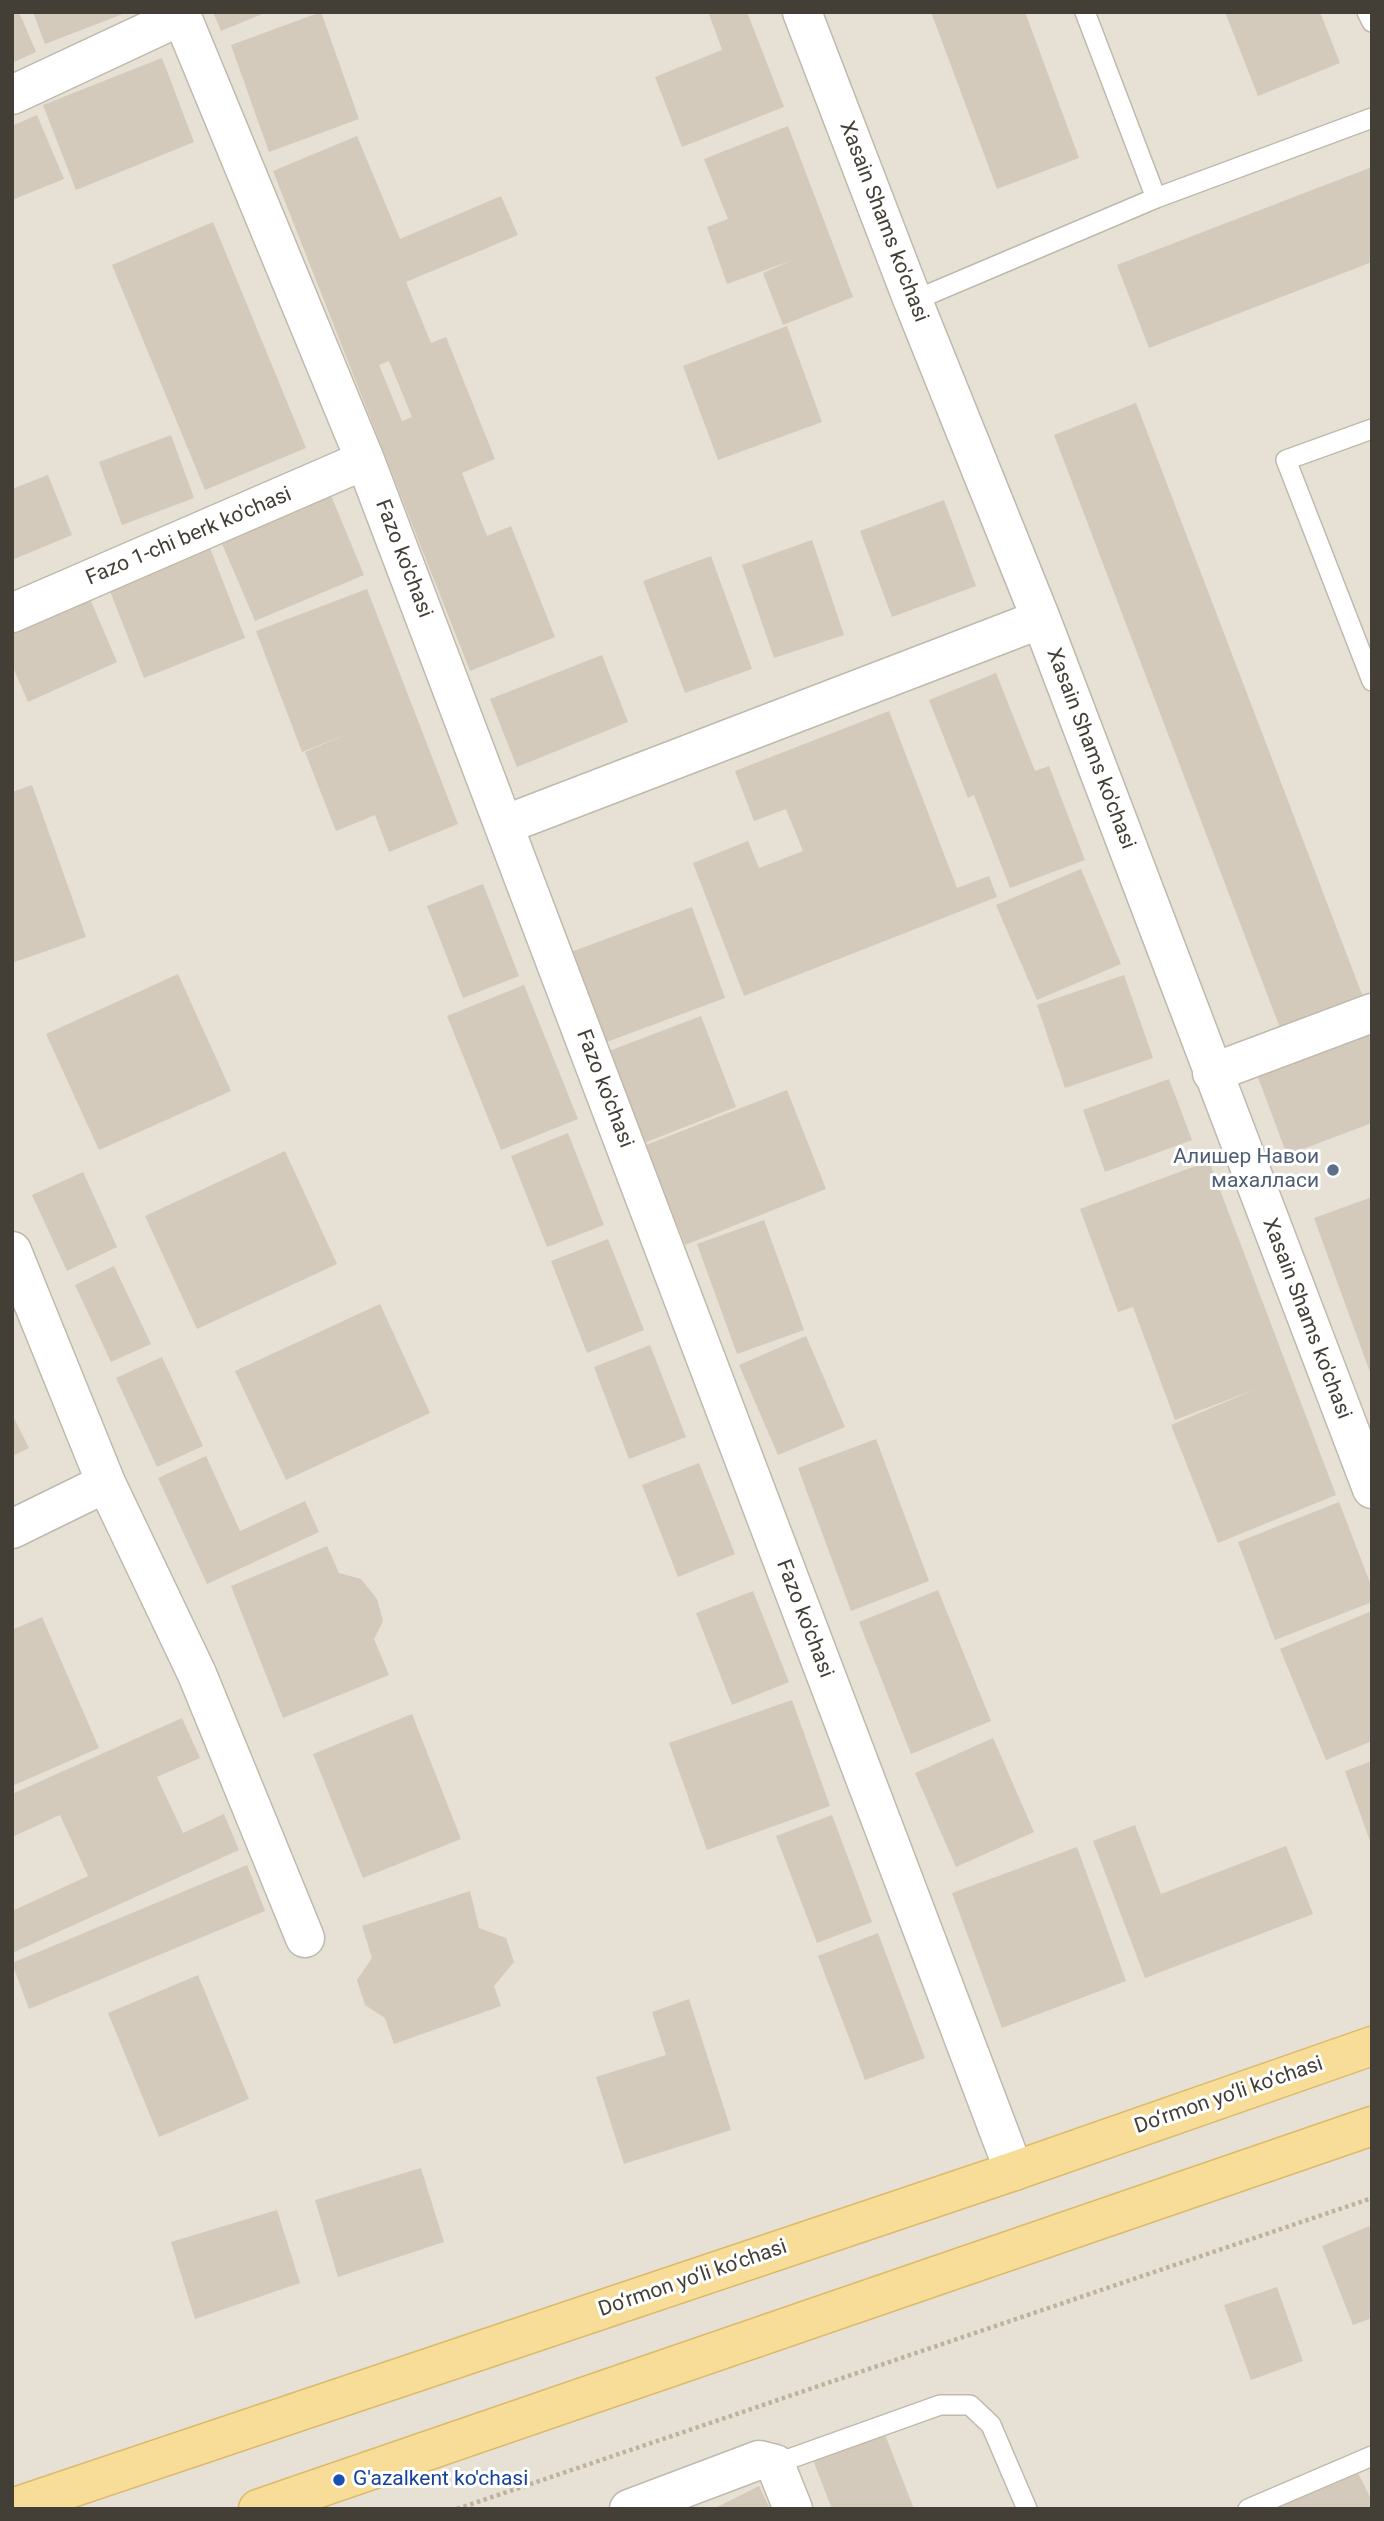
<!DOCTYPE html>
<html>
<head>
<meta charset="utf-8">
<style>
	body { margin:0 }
	#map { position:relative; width:1384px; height:2521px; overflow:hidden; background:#f2eee6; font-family:Roboto,sans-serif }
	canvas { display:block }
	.frame { position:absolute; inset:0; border:14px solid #443f36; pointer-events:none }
</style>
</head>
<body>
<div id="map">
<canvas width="1384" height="2521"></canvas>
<div class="frame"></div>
</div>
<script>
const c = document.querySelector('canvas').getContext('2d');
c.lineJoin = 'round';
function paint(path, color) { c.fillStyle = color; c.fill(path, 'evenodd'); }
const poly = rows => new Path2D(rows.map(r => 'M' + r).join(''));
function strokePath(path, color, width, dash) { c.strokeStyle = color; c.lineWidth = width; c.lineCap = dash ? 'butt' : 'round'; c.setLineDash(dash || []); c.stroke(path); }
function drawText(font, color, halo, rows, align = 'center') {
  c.font = font + ' Roboto,sans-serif'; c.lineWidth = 6; c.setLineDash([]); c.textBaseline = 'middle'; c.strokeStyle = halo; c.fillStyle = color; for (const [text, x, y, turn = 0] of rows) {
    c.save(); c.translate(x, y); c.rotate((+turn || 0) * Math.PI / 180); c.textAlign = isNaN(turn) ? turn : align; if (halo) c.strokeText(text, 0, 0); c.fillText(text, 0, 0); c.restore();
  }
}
paint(poly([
	[12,12,1372,12,1372,2509,12,2509]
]), '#e6e0d5');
paint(poly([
	[12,12,19,12,36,52,12,63],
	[33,12,128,12,45,44],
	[213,12,267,12,221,31],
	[321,12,359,119,269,152,231,45],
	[714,12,747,12,784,107,682,147,655,77,722,50,709,14],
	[931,12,1025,12,1079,158,997,189],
	[1225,12,1320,12,1340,63,1258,96],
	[162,58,194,142,76,190,43,105],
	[37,115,64,179,12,200,12,126],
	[788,126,853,297,783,325,763,273,793,260,727,284,707,227,728,219,704,159],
	[357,136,400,239,501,196,518,235,406,282,431,343,446,337,495,459,462,473,487,536,511,526,555,637,470,671,273,171],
	[389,361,412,417,402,421,379,365],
	[1372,167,1372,262,1149,348,1117,265],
	[213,222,306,448,205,490,112,265],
	[787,326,822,422,718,460,683,366],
	[1136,403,1363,997,1280,1028,1054,435],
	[171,435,194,498,122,525,99,462],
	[48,475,72,535,12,560,12,489],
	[330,493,364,575,255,621,220,539],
	[944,500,976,586,892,617,860,531],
	[812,540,844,635,774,658,742,565],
	[208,543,245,638,144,678,108,586],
	[711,556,752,669,685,693,643,581],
	[367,589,458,824,389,852,375,815,336,831,305,752,352,732,302,752,256,631],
	[88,594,117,662,28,702,12,665,12,627],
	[602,655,628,722,517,767,490,699],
	[996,673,1035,771,1049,766,1085,860,1010,888,974,795,968,798,929,700],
	[889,711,957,888,989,876,997,897,744,996,693,863,748,841,759,868,803,851,786,809,754,821,735,771],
	[32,785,86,937,12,963,12,792],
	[1081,869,1121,964,1037,1000,996,905],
	[483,884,519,976,463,998,427,906],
	[692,907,725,998,604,1043,571,952],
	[178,974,231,1091,99,1150,46,1034],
	[1124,975,1153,1058,1065,1088,1037,1005],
	[524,985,578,1119,501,1150,447,1016],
	[701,1016,736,1107,644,1143,609,1051],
	[1372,1028,1372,1123,1287,1155,1256,1072],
	[1169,1079,1192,1140,1105,1172,1083,1110],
	[787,1090,826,1189,685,1245,646,1145],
	[568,1133,604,1225,547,1247,511,1156],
	[285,1151,337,1264,197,1329,145,1216],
	[1209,1161,1336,1495,1218,1543,1171,1425,1256,1389,1175,1420,1133,1307,1118,1312,1080,1209],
	[83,1172,117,1247,67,1271,32,1195],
	[1372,1197,1372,1375,1371,1375,1314,1218],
	[764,1220,804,1330,737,1354,697,1244],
	[608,1239,644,1330,587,1353,551,1261],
	[114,1266,151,1344,111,1362,75,1285],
	[380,1304,430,1413,286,1480,235,1371],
	[806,1336,845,1427,778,1455,739,1365],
	[650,1345,686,1437,629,1459,594,1367],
	[162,1357,203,1446,157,1467,116,1378],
	[12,1414,29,1448,12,1456],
	[876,1439,929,1581,851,1611,798,1468],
	[206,1456,240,1531,305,1501,319,1532,207,1584,158,1478],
	[699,1463,735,1554,678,1577,642,1485],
	[1339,1502,1372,1588,1372,1602,1275,1640,1238,1542],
	[327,1546,339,1573,361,1579,377,1599,383,1621,374,1639,389,1675,283,1718,231,1586],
	[938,1590,991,1721,911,1754,859,1622],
	[753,1591,789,1682,732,1705,696,1613],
	[1372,1611,1372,1741,1326,1760,1280,1649],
	[42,1617,99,1748,12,1786,12,1630],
	[792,1700,830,1806,707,1850,669,1743],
	[412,1714,461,1839,363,1878,313,1754],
	[182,1718,200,1758,157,1777,183,1833,224,1814,239,1850,12,1953,12,1911,88,1876,60,1815,12,1837,12,1794],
	[993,1738,1034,1832,956,1867,915,1773],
	[1372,1761,1372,1844,1371,1844,1345,1771],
	[832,1815,872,1922,817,1943,776,1836],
	[1135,1825,1161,1894,1286,1846,1313,1914,1145,1978,1093,1841],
	[1077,1847,1126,1981,1002,2028,952,1893],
	[247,1865,265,1911,29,2009,12,1963],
	[470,1891,479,1928,506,1938,514,1962,494,1986,501,2006,394,2044,385,2018,365,2005,357,1980,372,1958,362,1926],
	[878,1933,925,2058,865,2080,818,1956],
	[198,1975,249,2099,159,2137,108,2013],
	[689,1999,731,2130,624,2164,596,2077,666,2055,652,2012],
	[421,2168,444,2242,338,2277,315,2200],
	[277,2210,300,2283,195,2319,171,2242],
	[1372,2225,1372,2318,1353,2325,1322,2246],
	[1277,2287,1303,2361,1251,2380,1224,2305],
	[884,2432,914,2509,832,2509,813,2460],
	[1355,2467,1372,2501,1372,2509,1270,2509],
	[759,2486,770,2509,713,2509]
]), '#d3cabc');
const lane = poly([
	[1085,12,1156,198],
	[1367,12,1372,22],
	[913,301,1156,198,1372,118],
	[1372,429,1286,460,1372,681],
	[775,2464,940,2405,970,2405,991,2425,1027,2509],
	[1248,2509,1372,2456]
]);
const street = poly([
	[180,12,365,460,1014,2171],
	[802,12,913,301,1041,619,1372,1489],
	[12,95,181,16],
	[12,613,365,460],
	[504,825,1041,619],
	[1212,1073,1372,1013],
	[12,1251,106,1483,197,1674,305,1938],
	[12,1529,106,1483],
	[629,2509,759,2460,775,2464,793,2509]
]);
const primary = poly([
	[12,2508,1014,2171,1372,2046],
	[258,2509,1372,2126]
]);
strokePath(lane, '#c0b9ac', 22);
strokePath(street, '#c0b9ac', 41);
strokePath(primary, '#dcba6a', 41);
strokePath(poly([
	[457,2509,1372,2198]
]), '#beb29c', 4.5, [3.5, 3.5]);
strokePath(lane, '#fff', 19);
strokePath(street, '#fff', 38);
strokePath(primary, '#f8dd99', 38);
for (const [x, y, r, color] of [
	[1333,1170,7,"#5c6f8a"],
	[339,2480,7,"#1a4fb4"]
]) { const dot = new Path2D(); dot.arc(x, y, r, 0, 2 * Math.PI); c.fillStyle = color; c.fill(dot); strokePath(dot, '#fff', 2.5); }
drawText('21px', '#443f36', '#fff', [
	["Xasain Shams ko'chasi",883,222,69],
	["Fazo 1-chi berk ko'chasi",189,537,-23],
	["Fazo ko'chasi",403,559,69],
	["Xasain Shams ko'chasi",1090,749,69],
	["Fazo ko'chasi",604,1089,69],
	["Xasain Shams ko'chasi",1306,1319,69],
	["Fazo ko'chasi",804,1619,69],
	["Do‘rmon yo‘li ko‘chasi",1229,2096,-19],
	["Do‘rmon yo‘li ko‘chasi",693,2279,-19]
]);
drawText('21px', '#4e5e75', '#fff', [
	["Алишер Навои",1319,1158],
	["махалласи",1319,1182]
], 'right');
drawText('21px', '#164399', '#fff', [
	["G'azalkent ko'chasi",353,2480]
], 'left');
</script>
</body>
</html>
